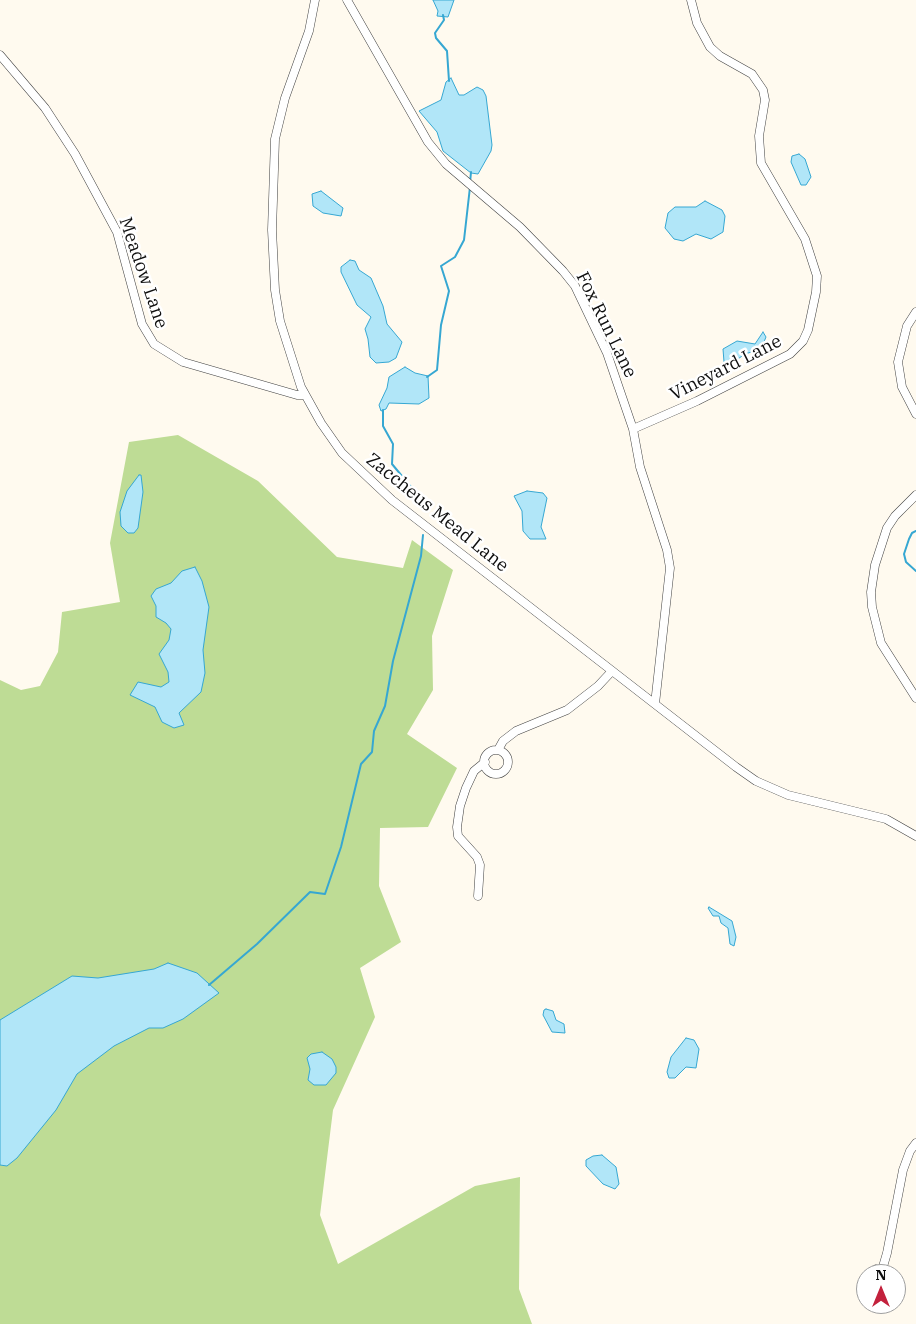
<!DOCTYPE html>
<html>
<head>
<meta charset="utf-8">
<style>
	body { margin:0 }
	#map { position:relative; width:916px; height:1324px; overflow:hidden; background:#fffaef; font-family:"IBM Plex Serif",serif }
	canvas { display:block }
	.north { position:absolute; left:856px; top:1264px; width:50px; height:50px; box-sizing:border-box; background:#fff; border:1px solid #9f9f9f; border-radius:50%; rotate:0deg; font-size:14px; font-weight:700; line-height:20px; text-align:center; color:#0e0e0e }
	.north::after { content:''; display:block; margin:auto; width:18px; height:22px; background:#c3213c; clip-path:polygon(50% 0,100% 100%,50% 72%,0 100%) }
</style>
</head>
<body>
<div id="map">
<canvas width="916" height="1324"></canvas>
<div class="north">N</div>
</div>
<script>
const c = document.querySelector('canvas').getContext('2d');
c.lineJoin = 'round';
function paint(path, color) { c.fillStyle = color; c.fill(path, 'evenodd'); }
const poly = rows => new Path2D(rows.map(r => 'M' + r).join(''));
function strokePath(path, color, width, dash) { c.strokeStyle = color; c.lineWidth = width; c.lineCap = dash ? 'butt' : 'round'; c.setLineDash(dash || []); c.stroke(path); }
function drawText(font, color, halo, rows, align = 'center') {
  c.font = font + ' "IBM Plex Serif",serif'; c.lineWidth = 5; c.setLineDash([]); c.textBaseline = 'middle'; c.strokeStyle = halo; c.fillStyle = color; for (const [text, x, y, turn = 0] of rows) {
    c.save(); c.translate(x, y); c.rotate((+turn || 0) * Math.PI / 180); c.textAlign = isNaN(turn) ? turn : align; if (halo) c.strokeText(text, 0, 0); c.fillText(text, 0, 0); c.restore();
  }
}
paint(poly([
	[178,435,258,481,337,557,403,568,412,540,453,570,432,636,433,690,407,734,457,768,428,827,380,828,379,886,401,942,360,968,375,1017,333,1110,320,1215,338,1264,475,1186,520,1177,519,1289,532,1324,0,1324,0,680,21,690,40,686,58,652,62,612,120,602,110,543,129,442]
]), '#bedc95');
const water = poly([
	[433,0,454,0,448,17,437,16,438,11,433,0],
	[451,78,459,95,464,95,477,87,483,90,486,96,492,145,491,151,478,174,471,173,443,151,437,132,419,111,441,100,446,82,451,78],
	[799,154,805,159,811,177,806,185,801,185,791,162,792,156,799,154],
	[321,191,343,208,341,216,323,213,313,206,312,194,321,191],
	[705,201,722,210,725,216,723,232,711,239,696,234,683,241,674,239,665,228,668,213,675,207,696,207,705,201],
	[350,260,355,261,359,270,371,278,383,306,387,324,402,342,396,358,389,362,376,363,370,357,368,339,365,329,371,317,357,305,341,272,341,267,350,260],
	[763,332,766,337,761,349,745,354,732,363,724,362,723,349,737,341,755,344,763,332],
	[405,367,415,373,428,376,429,398,419,404,389,403,386,409,381,411,379,405,387,388,389,377,405,367],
	[139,475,141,475,143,492,138,528,134,533,128,533,121,526,120,512,127,491,139,475],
	[527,491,543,493,547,498,541,527,546,539,530,539,523,531,522,511,514,496,527,491],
	[195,567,202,581,209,607,203,650,205,673,201,692,179,713,184,725,174,728,162,722,155,707,130,695,138,682,161,687,169,682,168,672,159,654,169,640,171,629,166,623,156,617,156,606,151,596,156,589,171,583,182,571,195,567],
	[709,907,732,921,736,937,734,946,730,944,728,928,721,923,719,916,713,916,708,908,709,907],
	[168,963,197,973,219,993,183,1019,163,1028,149,1028,114,1046,77,1074,56,1110,17,1158,7,1166,0,1165,0,1020,72,976,98,978,154,969,168,963],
	[546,1009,553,1011,556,1020,564,1024,565,1033,552,1032,543,1015,544,1010,546,1009],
	[686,1038,694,1040,699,1049,696,1068,686,1067,675,1078,669,1078,667,1072,671,1057,686,1038],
	[322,1052,332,1059,336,1067,336,1073,326,1085,314,1085,308,1080,310,1069,307,1058,311,1054,322,1052],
	[602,1155,616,1167,619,1184,615,1189,603,1184,586,1166,586,1160,593,1156,602,1155]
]);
paint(water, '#b1e6f8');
strokePath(water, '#36a7d2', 1);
strokePath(poly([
	[443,15,444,20,435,33,436,38,447,51,449,81],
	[470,183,471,172],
	[427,377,437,370,441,325,449,291,441,266,455,257,464,240,470,187],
	[383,410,383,426,393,444,392,464,425,504,424,508],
	[916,531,912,533,909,539,904,554,906,562,916,571],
	[209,985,257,944,310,892,325,894,341,847,361,764,372,752,374,731,385,706,393,661,421,556,423,535]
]), '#36a7d2', 2);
const street = poly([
	[315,0,309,31,285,98,275,139,272,230,275,290,280,321,301,387,321,423,342,453,392,500,736,767,756,781,788,795,886,819,916,836],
	[347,0,428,142,446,164,520,227,563,271,575,286,607,353,633,429,640,467,667,550,670,568,655,704],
	[0,55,45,108,75,154,117,232,142,324,154,344,183,362,297,395,305,395],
	[916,312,907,326,898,362,902,387,916,414],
	[633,429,697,401,790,354,803,341,808,330,816,292,817,276,805,239,761,163,759,136,765,100,763,90,752,74,720,56,710,47,697,23,691,0],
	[916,495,895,516,887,528,875,565,871,592,872,607,881,643,916,698],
	[498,750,503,741,516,731,567,710,598,686,612,671],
	'484 762a12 12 0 1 1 24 0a12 12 0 1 1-24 0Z',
	[478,896,480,865,477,857,458,836,457,827,460,806,466,788,474,771,485,762],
	[882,1270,887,1253,903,1170,910,1151,916,1143],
	[868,1274,876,1269,886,1274],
	[866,1280,866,1281]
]);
strokePath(street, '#414141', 9);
strokePath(street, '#fff', 8);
drawText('18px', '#0e0e0e', '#fff', [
	["Meadow Lane",143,273,71],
	["Fox Run Lane",606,325,64],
	["Vineyard Lane",726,368,-27],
	["Zaccheus Mead Lane",437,513,39]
]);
</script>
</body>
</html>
